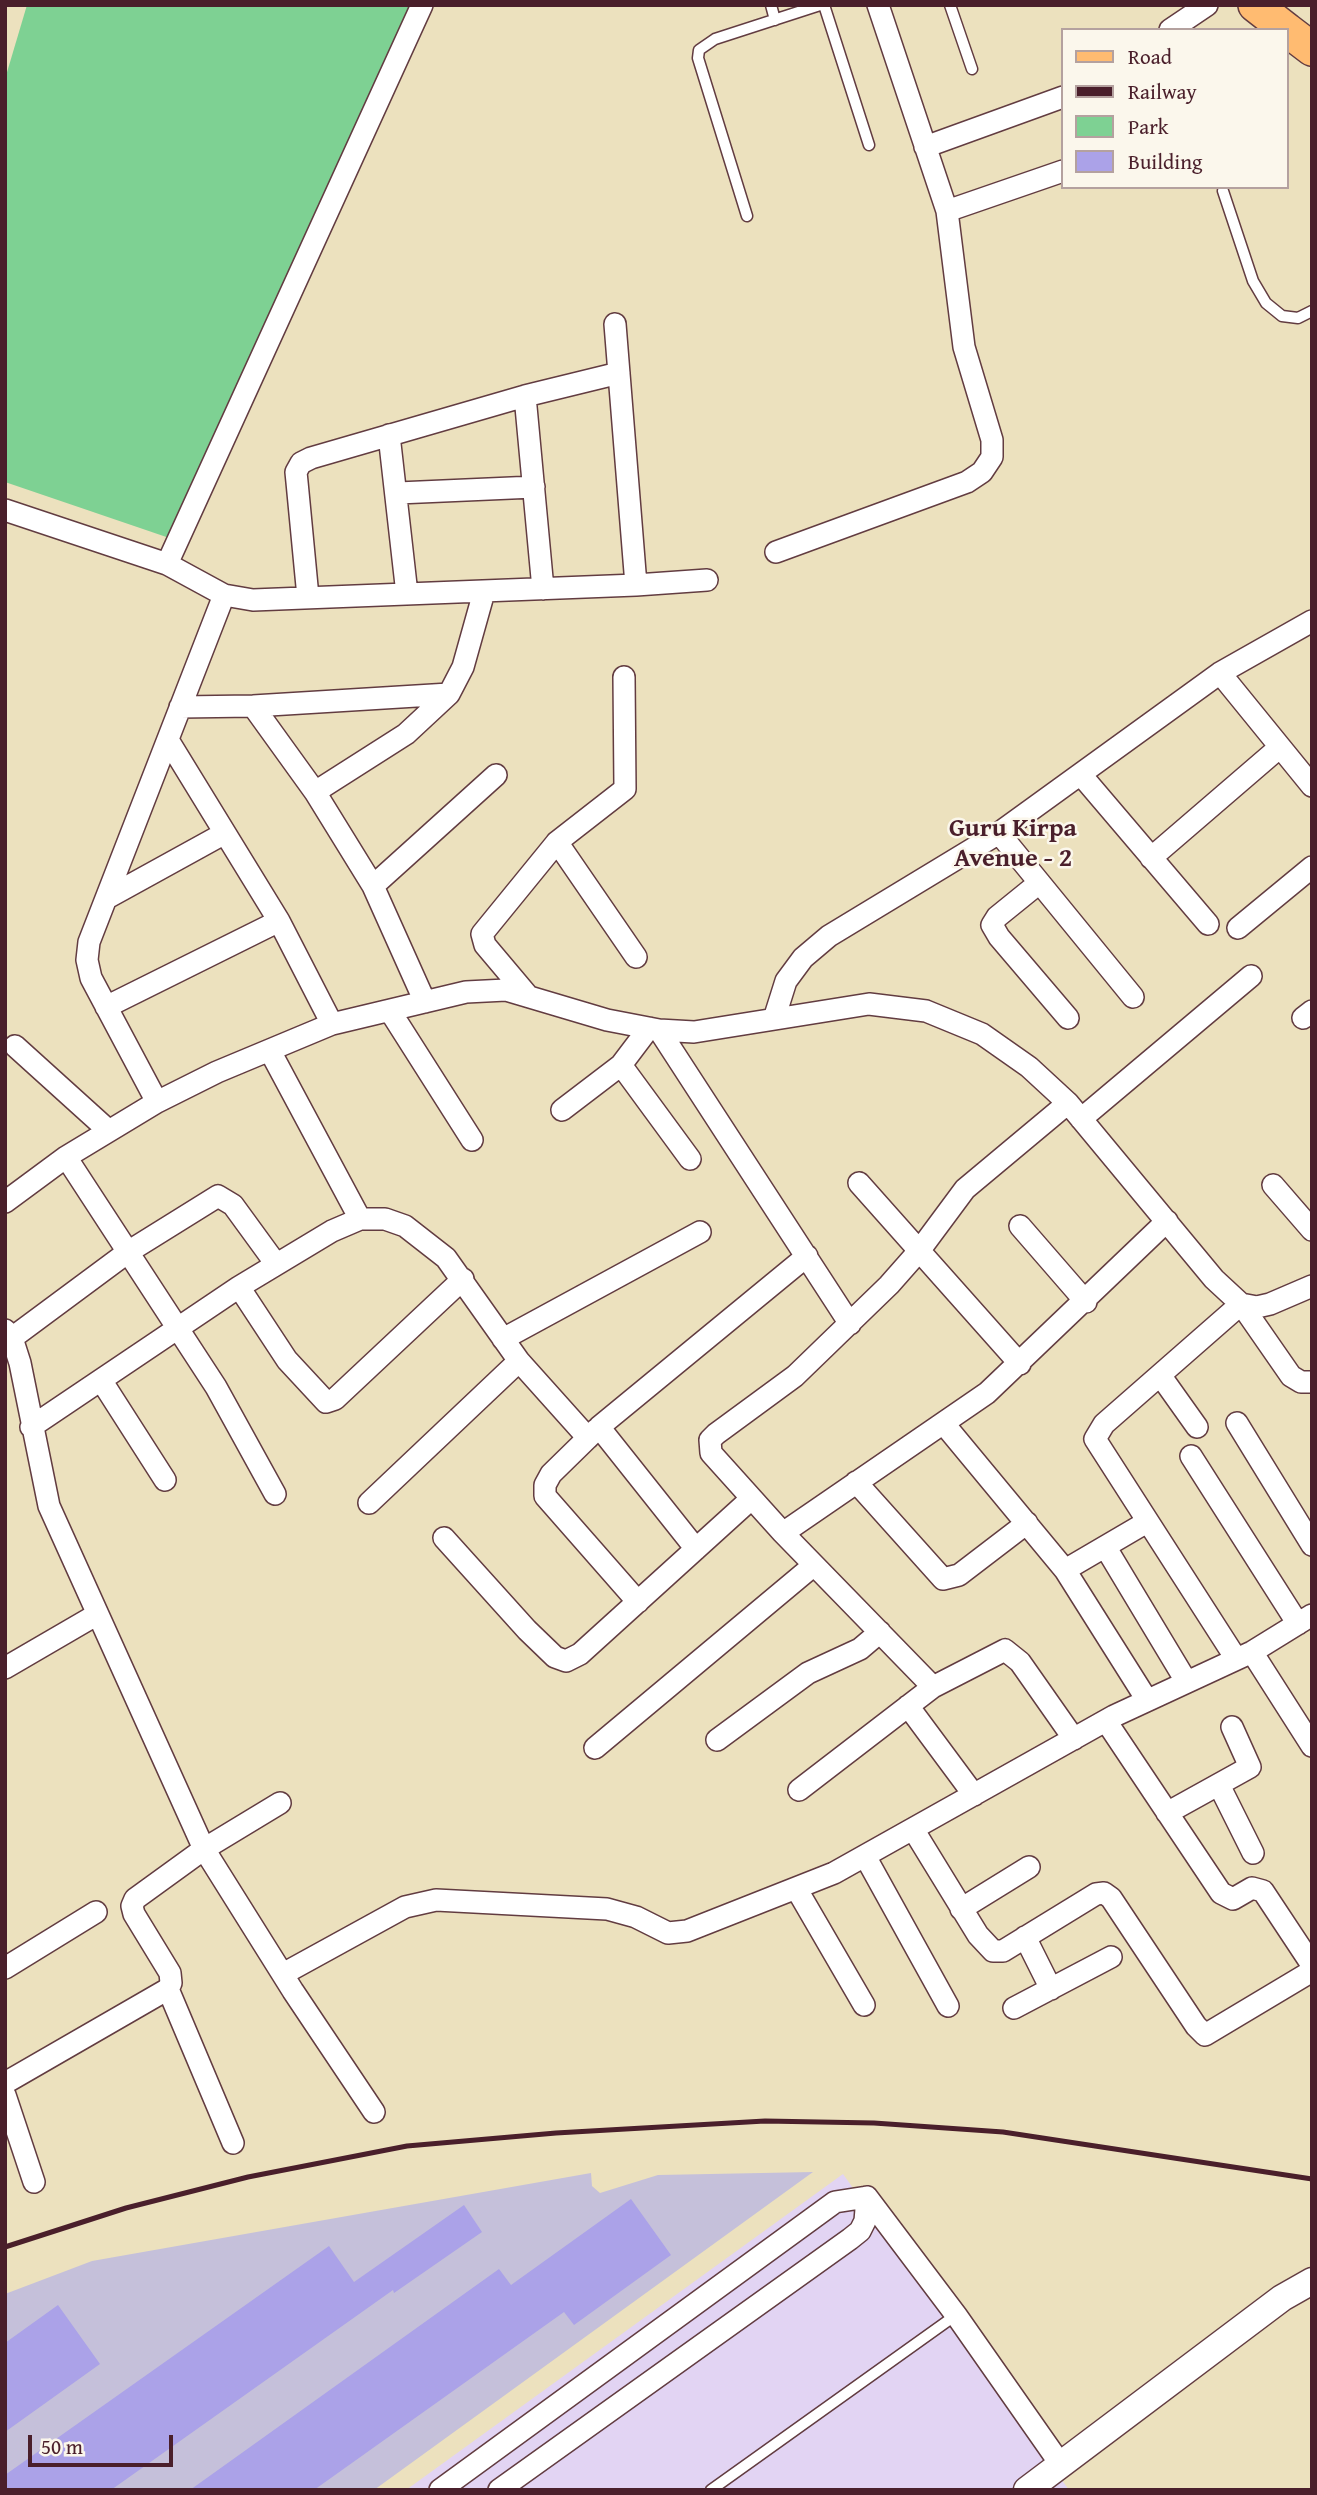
<!DOCTYPE html>
<html>
<head>
<meta charset="utf-8">
<style>
	body { margin:0 }
	#map { position:relative; width:1317px; height:2495px; overflow:hidden; background:#ece1be; font-family:"Gentium Book Plus",serif }
	canvas { display:block }
	.frame { position:absolute; inset:0; border:7px solid #4a1f2b; pointer-events:none }
	.legend { position:absolute; left:1061px; top:28px; width:228px; height:161px; box-sizing:border-box; background:#fbf7ec; border:2px solid #b4a19f; margin:0; padding:9px 12px; list-style:none; font-size:21px; color:#4a1f2b }
	.legend li { display:flex; align-items:center; gap:14px; height:35px }
	.legend b { width:35px; border:2px solid #b4a19f }
	.scale { position:absolute; left:28px; top:2435px; width:145px; height:32px; box-sizing:border-box; border:4px solid #4a1f2b; border-top:0; padding-left:9px; font-size:21px; line-height:24px; white-space:nowrap; color:#4a1f2b; -webkit-text-stroke:5px #fbf7ec; paint-order:stroke }
</style>
</head>
<body>
<div id="map">
<canvas width="1317" height="2495"></canvas>
<div class="frame"></div>
<ul class="legend">
<li><b style="height:9px;background:#ffbb71"></b>Road</li>
<li><b style="height:9px;background:#4a1f2b"></b>Railway</li>
<li><b style="height:19px;background:#7ed193"></b>Park</li>
<li><b style="height:19px;background:#aba2e8"></b>Building</li>
</ul>
<div class="scale">50 m</div>
</div>
<script>
const c = document.querySelector('canvas').getContext('2d');
c.lineJoin = 'round';
function paint(path, color) { c.fillStyle = color; c.fill(path, 'evenodd'); }
const poly = rows => new Path2D(rows.map(r => 'M' + r).join(''));
function strokePath(path, color, width, dash) { c.strokeStyle = color; c.lineWidth = width; c.lineCap = dash ? 'butt' : 'round'; c.setLineDash(dash || []); c.stroke(path); }
function drawText(font, color, halo, rows, align = 'center') {
  c.font = font + ' "Gentium Book Plus",serif'; c.lineWidth = 5; c.setLineDash([]); c.textBaseline = 'middle'; c.strokeStyle = halo; c.fillStyle = color; for (const [text, x, y, turn = 0] of rows) {
    c.save(); c.translate(x, y); c.rotate((+turn || 0) * Math.PI / 180); c.textAlign = isNaN(turn) ? turn : align; if (halo) c.strokeText(text, 0, 0); c.fillText(text, 0, 0); c.restore();
  }
}
paint(poly([
	[843,2174,1069,2490,406,2490]
]), '#e2d4f3');
paint(poly([
	[813,2172,374,2490,5,2490,5,2294,92,2261,591,2173,592,2186,600,2193,658,2175]
]), '#c5c0da');
paint(poly([
	[27,5,417,5,184,543,5,482,5,79]
]), '#7ed193');
paint(poly([
	[631,2199,671,2255,574,2325,564,2312,314,2490,190,2490,499,2269,511,2285],
	[464,2205,482,2232,394,2293,393,2290,111,2490,5,2490,5,2475,329,2246,354,2282],
	[58,2305,100,2364,5,2432,5,2343]
]), '#aba2e8');
const service = poly([
	[771,5,775,20],
	[824,5,869,145],
	[950,5,972,69],
	[1223,191,1253,281,1266,303,1282,316,1298,318,1312,311],
	[747,216,698,58,699,50,715,39,820,5],
	[711,2490,956,2315]
]);
const minor = poly([
	[1170,30,1207,5],
	[925,147,1063,97],
	[947,211,1063,171],
	[615,324,636,585],
	[525,396,619,373],
	[389,435,407,594],
	[398,493,534,487],
	[5,510,167,564,224,595],
	[776,552,967,482,982,472,992,457,992,440,964,347,947,211,878,5],
	[167,564,422,5],
	[308,597,297,482,296,472,301,463,311,458,525,396,543,589],
	[1220,673,1312,786],
	[253,706,315,792,406,734,449,694],
	[180,707,253,706,449,694,463,667,484,592],
	[168,740,279,921,332,1024],
	[1082,776,1208,924],
	[315,792,373,886,425,1002],
	[999,833,1133,997],
	[557,842,636,957],
	[1151,858,1280,747],
	[1039,883,997,917,992,925,999,937,1068,1018],
	[373,886,496,775],
	[107,898,225,833],
	[1238,928,1312,867],
	[528,996,485,945,482,934,557,842,625,789,624,677],
	[106,1007,279,921],
	[390,1011,472,1140],
	[1303,1018,1312,1011],
	[774,1019,786,981,803,958,829,936,999,833,1220,673,1312,621],
	[659,1030,850,1324],
	[15,1046,109,1131],
	[621,1065,690,1159],
	[157,1102,91,978,87,960,89,942,224,595,253,600,636,585,707,580],
	[1068,1103,965,1189,919,1251,889,1285,795,1376,716,1434,710,1440,711,1453,783,1533,987,1393,1167,1221],
	[562,1110,621,1065,649,1028],
	[1081,1119,1251,976],
	[66,1157,216,1387,275,1494],
	[859,1183,1020,1364],
	[1273,1185,1312,1230],
	[5,1202,66,1157,157,1102,217,1072,332,1024,466,992,506,990,607,1020,659,1030,694,1032,869,1004,926,1011,982,1034,1029,1067,1068,1103,1214,1279,1241,1304,1257,1307,1270,1304,1312,1286],
	[360,1219,385,1219,405,1226,446,1258,519,1361,588,1438],
	[1020,1226,1086,1302],
	[239,1287,287,1360,326,1402,335,1399,463,1279],
	[5,1330,12,1338,20,1363,49,1506,204,1849,293,1991,374,2112],
	[12,1338,128,1252,218,1196,233,1205,276,1264],
	[503,1339,700,1232],
	[1160,1375,1197,1427],
	[101,1380,165,1480],
	[1237,1423,1312,1545],
	[944,1424,1065,1570,1147,1700],
	[31,1427,239,1287,332,1231,360,1219,270,1051],
	[597,1429,551,1474,545,1485,545,1496,638,1602],
	[1191,1456,1298,1624],
	[856,1482,943,1579,959,1575,1027,1523],
	[369,1503,519,1361],
	[783,1533,933,1687,799,1790],
	[444,1538,527,1630,555,1657,566,1661,580,1654,751,1499],
	[1106,1548,1186,1681],
	[696,1549,599,1427,807,1256],
	[1065,1570,1147,1522],
	[1252,1652,1312,1746],
	[1235,1657,1095,1439,1104,1424,1241,1304,1291,1376,1301,1382,1312,1382],
	[5,1668,96,1615],
	[933,1687,1005,1650,1020,1662,1074,1739],
	[908,1706,974,1795],
	[1106,1721,1221,1893,1233,1899,1252,1888,1263,1891,1312,1965],
	[717,1740,808,1673,860,1649,880,1632],
	[595,1748,814,1565],
	[1219,1785,1253,1853],
	[1167,1813,1250,1767,1232,1727],
	[913,1829,978,1935,993,1951,1003,1951,1096,1894,1104,1893,1111,1898,1196,2026,1205,2035,1312,1971],
	[865,1856,948,2006],
	[796,1888,864,2005],
	[961,1909,1029,1867],
	[1025,1937,1051,1989],
	[5,1968,96,1912],
	[283,1974,405,1907,436,1900,607,1909,636,1917,668,1933,687,1931,834,1873,1114,1716,1252,1652,1312,1615],
	[168,1989,233,2143],
	[1014,2008,1111,1957],
	[5,2083,168,1989,171,1983,170,1973,134,1914,132,1906,135,1899,204,1849,280,1803],
	[5,2095,34,2182],
	[867,2197,956,2315,1061,2465],
	[440,2490,835,2202,867,2197],
	[499,2490,850,2239,860,2231,865,2221,867,2197]
]);
const tertiary = poly([
	[1027,2490,1282,2298,1312,2281]
]);
const primary = poly([
	[1255,5,1287,30],
	[1287,30,1312,49]
]);
strokePath(service, '#623c41', 13);
strokePath(minor, '#623c41', 24);
strokePath(tertiary, '#623c41', 29);
strokePath(primary, '#623c41', 36);
strokePath(service, '#fff', 10);
strokePath(minor, '#fff', 21);
strokePath(tertiary, '#fff', 26);
strokePath(primary, '#ffbb71', 33);
strokePath(poly([
	[5,2247,126,2208,248,2177,407,2146,556,2133,765,2121,874,2123,1003,2132,1312,2179]
]), '#4a1f2b', 5);
drawText('bold 26px', '#4a1f2b', '#fbf7ec', [
	["Guru Kirpa",1013,829],
	["Avenue - 2",1013,859]
]);
</script>
</body>
</html>
